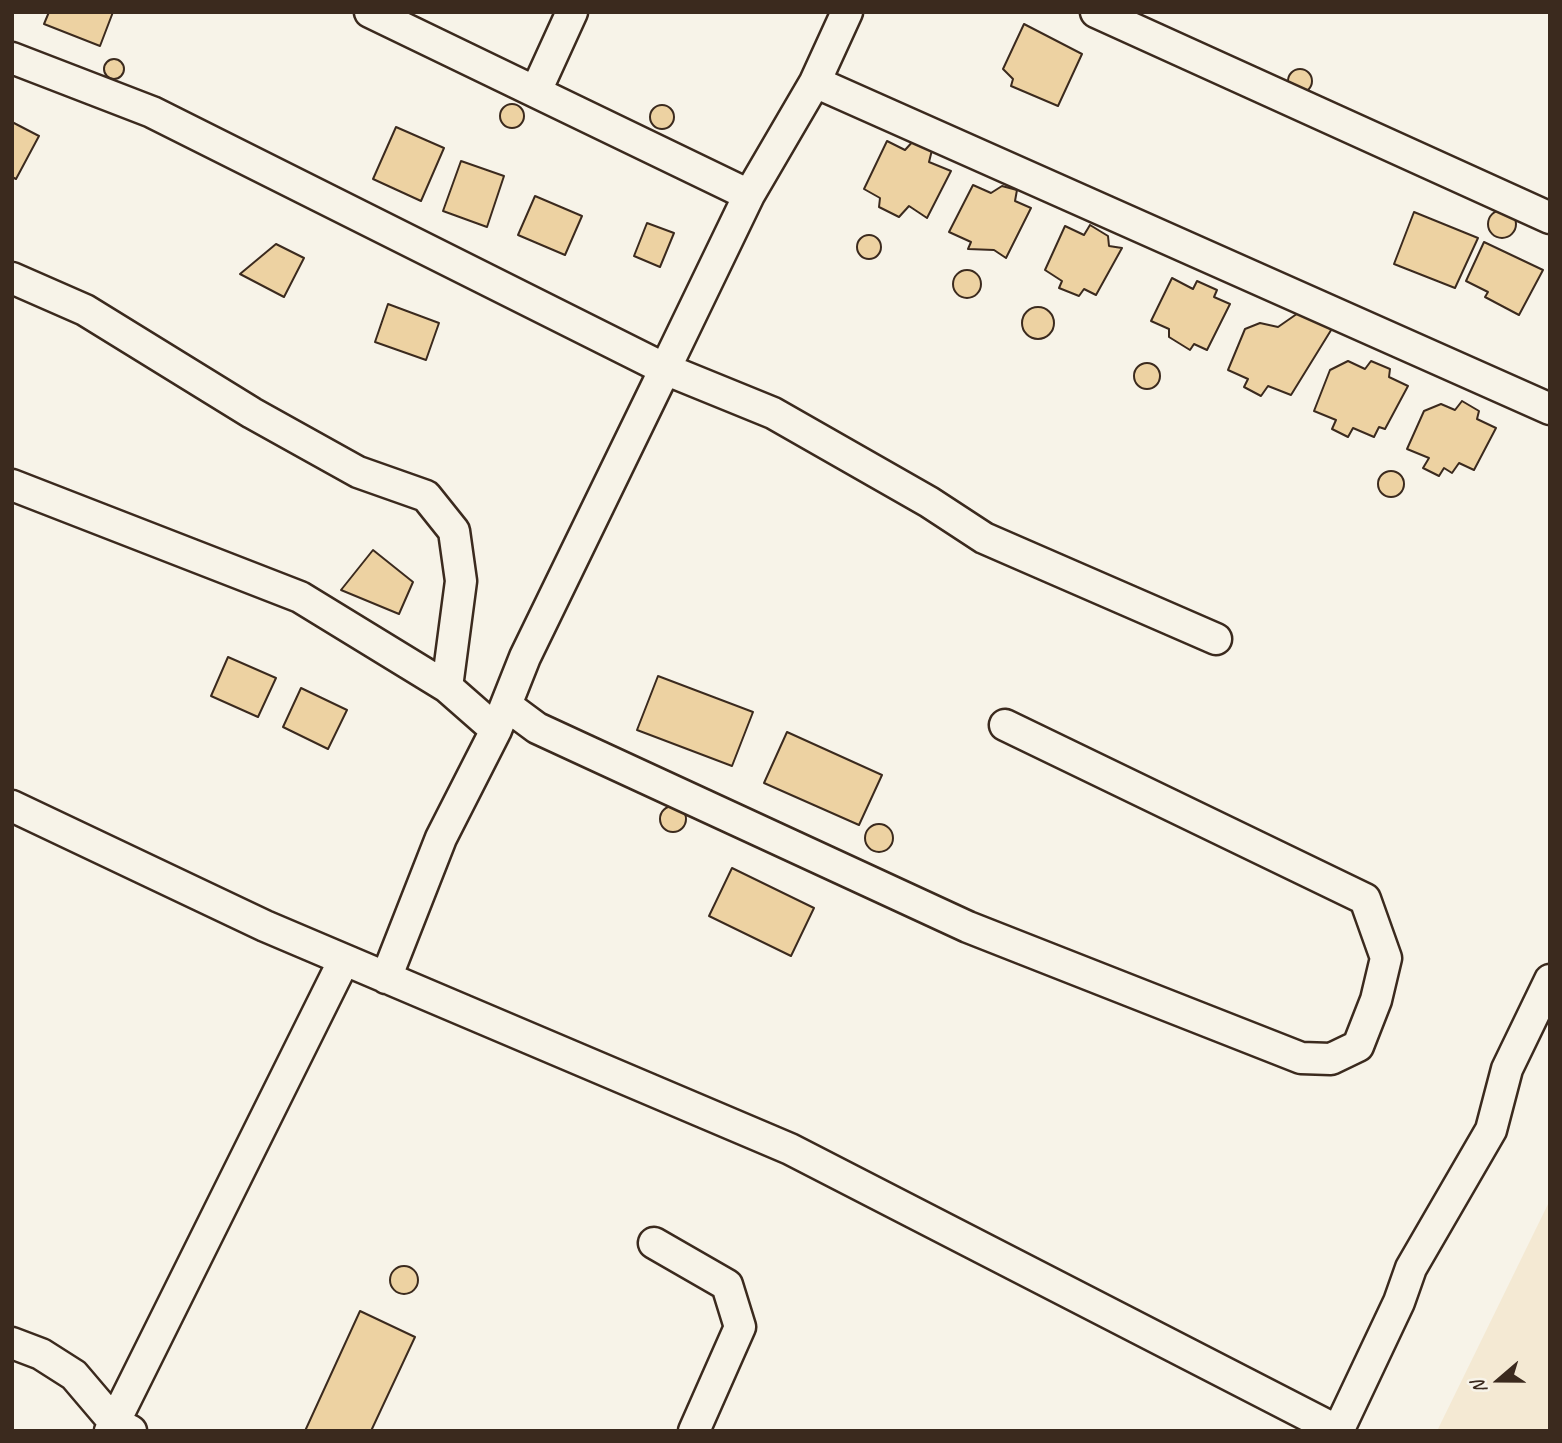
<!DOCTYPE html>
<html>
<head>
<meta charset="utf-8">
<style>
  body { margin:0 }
  #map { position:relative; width:1562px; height:1443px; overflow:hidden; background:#f7f3e8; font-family:Caveat,sans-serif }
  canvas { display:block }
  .frame { position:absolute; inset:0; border:14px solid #3b2a1e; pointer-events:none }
  .north { position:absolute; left:1464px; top:1345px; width:70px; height:70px; -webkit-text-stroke:5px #f7f3e8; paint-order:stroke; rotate:250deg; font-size:19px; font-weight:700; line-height:28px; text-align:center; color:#3b2a1e }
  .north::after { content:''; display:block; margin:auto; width:24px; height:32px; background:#3b2a1e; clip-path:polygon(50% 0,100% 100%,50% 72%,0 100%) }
</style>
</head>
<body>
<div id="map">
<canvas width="1562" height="1443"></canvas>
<div class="frame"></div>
<div class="north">N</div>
</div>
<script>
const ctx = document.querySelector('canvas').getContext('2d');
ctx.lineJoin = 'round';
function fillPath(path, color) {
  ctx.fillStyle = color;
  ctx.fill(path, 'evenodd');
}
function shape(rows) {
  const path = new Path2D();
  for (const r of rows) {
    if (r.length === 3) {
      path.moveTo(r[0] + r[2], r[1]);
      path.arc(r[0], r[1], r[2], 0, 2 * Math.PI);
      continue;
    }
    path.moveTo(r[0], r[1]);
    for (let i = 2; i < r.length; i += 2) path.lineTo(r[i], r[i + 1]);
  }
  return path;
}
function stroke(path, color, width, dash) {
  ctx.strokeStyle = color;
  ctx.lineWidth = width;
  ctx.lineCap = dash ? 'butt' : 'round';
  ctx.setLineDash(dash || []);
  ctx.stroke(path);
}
fillPath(shape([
  [1550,1200,1550,1431,1437,1431]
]), '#f4e9d3');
const building = shape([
  [49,12,113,12,100,46,44,24,49,12],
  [1024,24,1082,54,1058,106,1011,86,1013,79,1003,69,1024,24],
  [114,69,10],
  [1300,81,12],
  [512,116,12],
  [662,117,12],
  [12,122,39,136,16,179,12,177,12,122],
  [396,127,444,148,421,201,373,179,396,127],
  [915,139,933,146,929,162,951,171,927,218,909,206,899,217,879,207,880,198,864,189,887,141,905,150,915,139],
  [461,161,504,176,487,227,443,211,461,161],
  [973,185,991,193,1002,186,1017,190,1015,201,1031,208,1006,258,994,250,968,249,971,242,949,232,973,185],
  [535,196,582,216,565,255,518,235,535,196],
  [1502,224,14],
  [1414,212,1478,238,1455,288,1394,264,1414,212],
  [647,223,674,233,660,267,634,256,647,223],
  [1090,225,1108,236,1109,246,1122,248,1096,295,1084,289,1079,296,1059,288,1062,281,1045,270,1065,226,1084,235,1090,225],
  [869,247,12],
  [1484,242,1543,270,1519,315,1485,297,1488,292,1466,281,1484,242],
  [276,244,304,258,284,297,240,274,276,244],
  [967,284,14],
  [1172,278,1193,289,1197,281,1217,290,1214,297,1230,304,1207,350,1194,344,1190,350,1169,337,1169,329,1151,321,1172,278],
  [388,304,439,323,426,360,375,342,388,304],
  [1038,323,16],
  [1301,311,1333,327,1291,395,1268,386,1261,396,1244,387,1248,379,1228,370,1245,329,1260,323,1278,327,1301,311],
  [1348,361,1365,369,1371,361,1390,369,1389,377,1408,386,1385,429,1379,427,1374,437,1353,428,1348,437,1332,429,1336,420,1314,411,1330,370,1348,361],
  [1147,376,13],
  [1462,401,1479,411,1477,419,1496,428,1474,470,1459,463,1452,473,1444,468,1439,476,1423,468,1429,458,1407,449,1424,411,1441,404,1455,410,1462,401],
  [1391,484,13],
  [373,550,413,582,399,614,341,590,373,550],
  [228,657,276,678,258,717,211,696,228,657],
  [658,676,753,712,732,766,637,730,658,676],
  [301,688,347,710,328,749,283,727,301,688],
  [787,732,882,775,859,825,764,783,787,732],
  [673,819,13],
  [879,838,14],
  [732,868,814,908,791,956,709,916,732,868],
  [404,1280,14],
  [360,1311,415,1337,371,1431,305,1431,360,1311]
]);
fillPath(building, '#edd2a2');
stroke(building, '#3b2a1e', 2);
const minor = shape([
  [370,12,749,195],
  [847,12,815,82,749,195,665,369,773,413,929,502,984,538,1216,639],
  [1096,12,1550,218],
  [12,58,152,112,665,369,525,657,496,730,441,838,386,978],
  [815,82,1550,409],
  [536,91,572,12],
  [12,278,85,310,252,413,358,472,426,496,454,531,461,581,447,687],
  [12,485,300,597,447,687,496,730],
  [506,705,537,728,968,927,1301,1058,1331,1059,1358,1046,1376,1000,1386,958,1365,899,1005,725],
  [12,806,265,926,790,1149,1338,1431],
  [654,1243,727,1285,740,1327,694,1431],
  [12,1343,41,1354,74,1375,114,1422,131,1431],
  [110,1431,344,960],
  [1338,1431,1399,1302,1411,1268,1491,1130,1507,1069,1550,980]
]);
stroke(minor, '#3b2a1e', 35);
stroke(minor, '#f7f3e8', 30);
</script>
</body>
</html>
